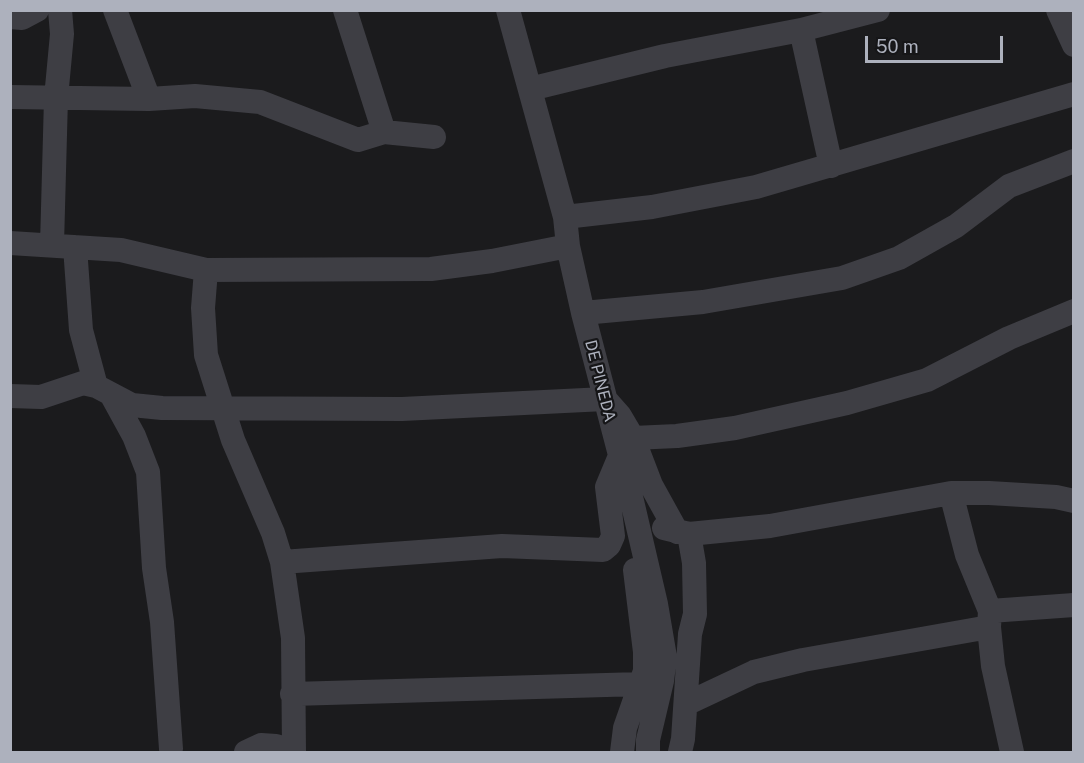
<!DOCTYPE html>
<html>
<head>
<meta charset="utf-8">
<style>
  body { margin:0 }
  #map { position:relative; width:1084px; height:763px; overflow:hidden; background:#1b1b1d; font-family:"Public Sans",sans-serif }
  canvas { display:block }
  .frame { position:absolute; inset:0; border:12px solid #adb1bd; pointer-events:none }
  .scale { position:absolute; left:865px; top:36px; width:138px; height:27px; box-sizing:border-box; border:3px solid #adb1bd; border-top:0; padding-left:8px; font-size:18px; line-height:21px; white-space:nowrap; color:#adb1bd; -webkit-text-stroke:4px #161618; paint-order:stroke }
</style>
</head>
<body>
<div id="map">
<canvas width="1084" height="763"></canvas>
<div class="frame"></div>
<div class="scale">50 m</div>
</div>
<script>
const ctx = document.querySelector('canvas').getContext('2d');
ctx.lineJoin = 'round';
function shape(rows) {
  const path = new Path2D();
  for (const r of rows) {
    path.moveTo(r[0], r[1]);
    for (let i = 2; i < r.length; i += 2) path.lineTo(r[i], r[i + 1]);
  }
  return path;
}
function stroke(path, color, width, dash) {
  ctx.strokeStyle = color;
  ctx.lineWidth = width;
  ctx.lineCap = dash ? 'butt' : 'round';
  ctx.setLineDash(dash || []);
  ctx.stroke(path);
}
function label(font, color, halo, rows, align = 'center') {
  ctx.font = font + ' "Public Sans",sans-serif';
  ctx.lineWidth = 4.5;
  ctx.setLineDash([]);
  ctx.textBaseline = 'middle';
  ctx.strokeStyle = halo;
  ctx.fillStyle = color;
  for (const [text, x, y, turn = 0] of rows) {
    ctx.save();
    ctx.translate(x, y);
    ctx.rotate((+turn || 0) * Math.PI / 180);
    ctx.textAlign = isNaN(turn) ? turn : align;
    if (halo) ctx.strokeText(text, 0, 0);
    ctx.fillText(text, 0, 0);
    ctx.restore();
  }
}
stroke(shape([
  [115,10,149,99],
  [345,10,384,132],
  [508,10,565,217,568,246,583,313,632,501,656,604,665,657,662,681,648,740,648,752],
  [1058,10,1074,45],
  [10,17,22,18,37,10],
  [801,30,831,166],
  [530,89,665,56,801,30,878,10],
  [10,97,149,99,195,96,260,102,358,140,384,132,434,137],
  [565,217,652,207,756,187,1074,94],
  [10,243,121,250,206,270,431,269,492,261,568,246],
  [52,245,56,98,62,34,60,10],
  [75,247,81,330,96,386],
  [206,270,203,308,206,355,233,440,273,533,282,562,293,638,294,752],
  [583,313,703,302,842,278,899,258,956,226,1009,186,1074,161],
  [111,394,134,436,148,472,154,568,162,622,171,749],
  [10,396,41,397,83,383,96,386,132,405,162,408,402,409,605,399,620,416,633,438,651,485,677,532],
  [633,438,677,436,735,428,847,403,927,380,1009,338,1074,311],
  [951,493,967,555,990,611,989,627,993,666,1012,752],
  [664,528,689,534,770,526,951,493,989,493,1056,497,1074,501],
  [282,562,502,546,603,550,609,545,613,536,607,487,620,456],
  [990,611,1074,605],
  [292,694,641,684],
  [686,704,754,672,803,660,989,627],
  [246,752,261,745,276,746,294,751],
  [622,752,625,728,645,671,645,652,635,570],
  [680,752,683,739,690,634,695,614,694,563,689,534]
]), '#3e3e44', 24);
label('16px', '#adb1bd', '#161618', [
  ["DE PINEDA",600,381,76]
]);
</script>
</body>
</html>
